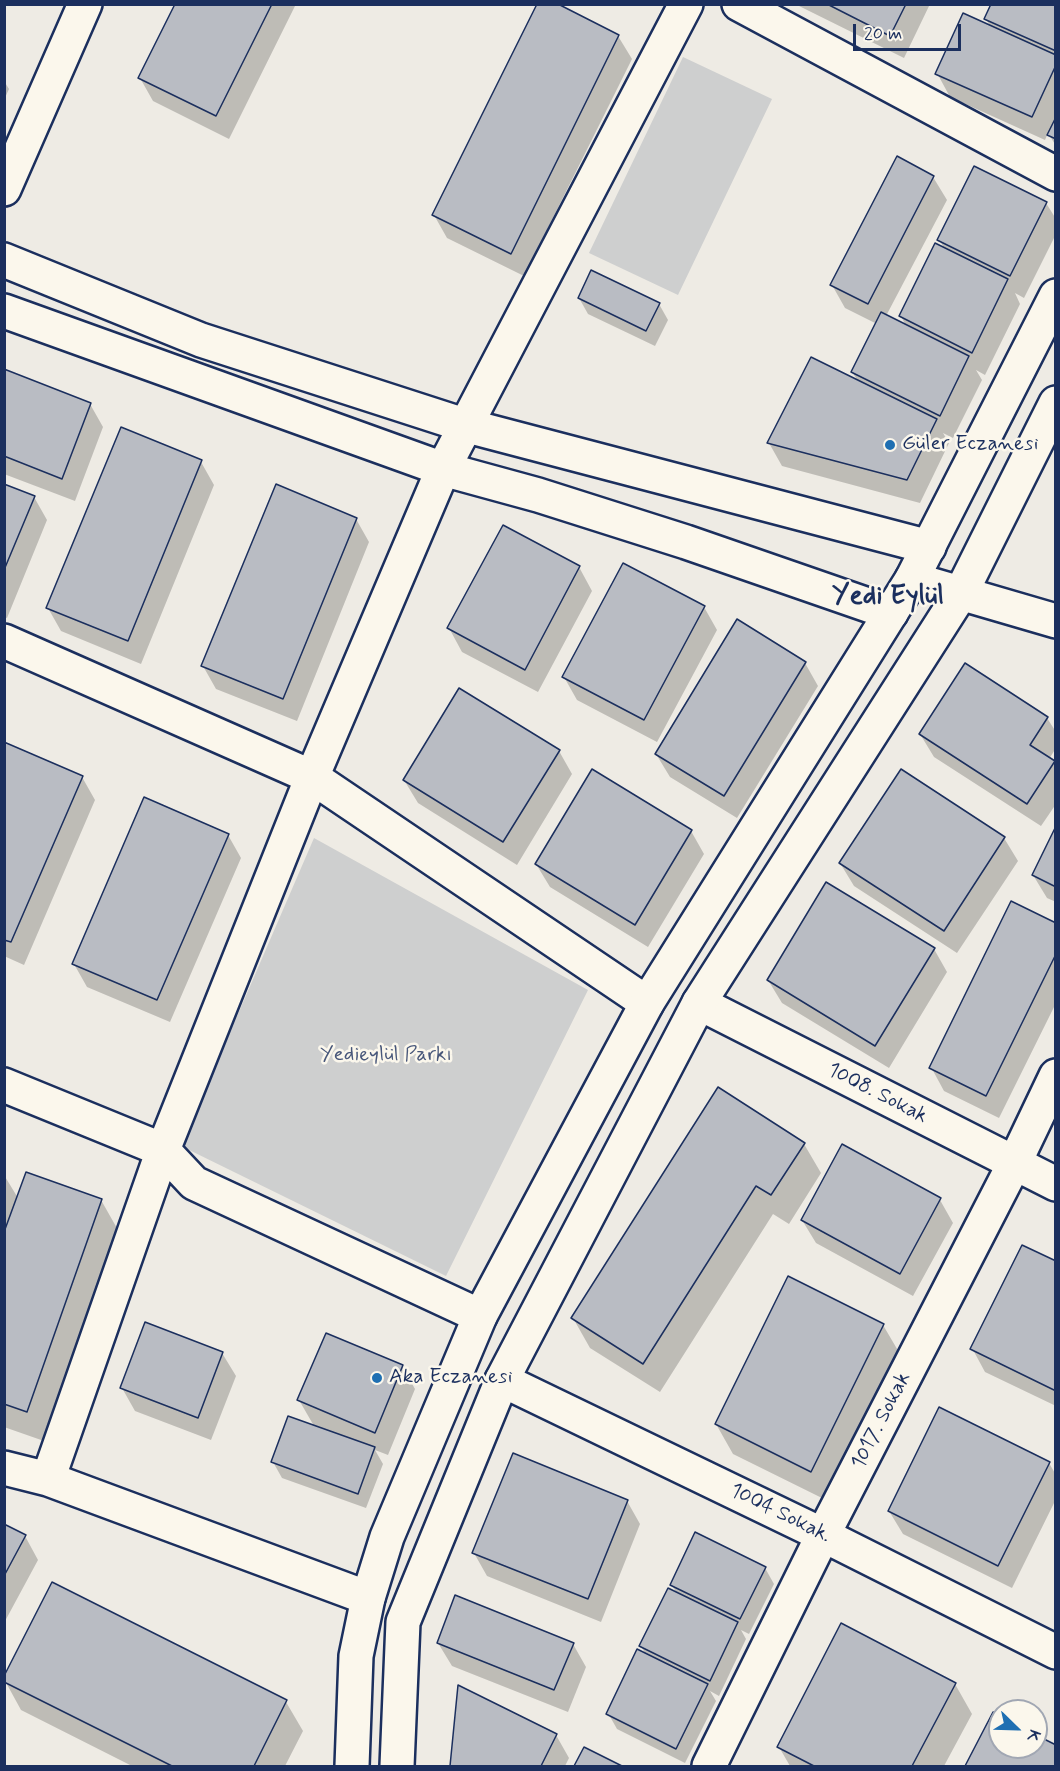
<!DOCTYPE html>
<html>
<head>
<meta charset="utf-8">
<style>
  body { margin:0 }
  #map { position:relative; width:1060px; height:1771px; overflow:hidden; background:#eeebe4; font-family:Mynerve,sans-serif }
  canvas { display:block }
  .frame { position:absolute; inset:0; border:6px solid #1b2f5e; pointer-events:none }
  .north { position:absolute; left:988px; top:1699px; width:60px; height:60px; box-sizing:border-box; background:#fbf7ec; border:2px solid #a1a7b3; border-radius:50%; rotate:113deg; font-size:16px; font-weight:700; line-height:24px; text-align:center; color:#1b2f5e }
  .north::after { content:''; display:block; margin:auto; width:21px; height:27px; background:#1f6fb2; clip-path:polygon(50% 0,100% 100%,50% 72%,0 100%) }
  .scale { position:absolute; left:853px; top:24px; width:108px; height:27px; box-sizing:border-box; border:3px solid #1b2f5e; border-top:0; padding-left:8px; font-size:18px; line-height:21px; white-space:nowrap; color:#1b2f5e; -webkit-text-stroke:4px #fbf7ec; paint-order:stroke }
</style>
</head>
<body>
<div id="map">
<canvas width="1060" height="1771"></canvas>
<div class="frame"></div>
<div class="north">K</div>
<div class="scale">20 m</div>
</div>
<script>
const ctx = document.querySelector('canvas').getContext('2d');
ctx.lineJoin = 'round';
function fillPath(path, color) {
  ctx.fillStyle = color;
  ctx.fill(path, 'evenodd');
}
function shape(rows) {
  const path = new Path2D();
  for (const r of rows) {
    path.moveTo(r[0], r[1]);
    for (let i = 2; i < r.length; i += 2) path.lineTo(r[i], r[i + 1]);
  }
  return path;
}
function stroke(path, color, width, dash) {
  ctx.strokeStyle = color;
  ctx.lineWidth = width;
  ctx.lineCap = dash ? 'butt' : 'round';
  ctx.setLineDash(dash || []);
  ctx.stroke(path);
}
function label(font, color, halo, rows, align = 'center') {
  ctx.font = font + ' Mynerve,sans-serif';
  ctx.lineWidth = 5;
  ctx.setLineDash([]);
  ctx.textBaseline = 'middle';
  ctx.strokeStyle = halo;
  ctx.fillStyle = color;
  for (const [text, x, y, turn = 0] of rows) {
    ctx.save();
    ctx.translate(x, y);
    ctx.rotate((+turn || 0) * Math.PI / 180);
    ctx.textAlign = isNaN(turn) ? turn : align;
    if (halo) ctx.strokeText(text, 0, 0);
    ctx.fillText(text, 0, 0);
    ctx.restore();
  }
}
fillPath(shape([
  [683,57,772,99,678,295,589,253],
  [314,838,588,990,446,1276,181,1146]
]), '#cecfcf');
fillPath(shape([
  [176,4,296,4,229,139,153,101,140,78],
  [795,4,930,4,904,58],
  [1056,4,1056,146,1048,133,1045,140,950,97,937,73,991,28,986,19],
  [618,36,632,59,524,276,447,238,434,215],
  [4,81,9,89,4,100],
  [933,177,947,200,886,316,906,326,901,316,945,250,939,239,1046,203,1056,219,1056,234,1024,298,1015,293,1020,304,985,375,976,370,982,380,953,438,943,433,949,443,920,503,782,466,769,443,858,381,852,372,877,324,845,308,832,285],
  [579,298,659,304,668,320,655,346,588,314],
  [4,371,90,404,103,427,75,501,4,474],
  [201,462,214,485,141,664,61,631,48,608],
  [4,485,34,497,47,520,7,618,4,617],
  [356,519,369,542,297,721,216,689,203,666],
  [579,567,592,591,538,692,462,652,449,628],
  [704,607,717,630,657,742,577,700,564,677],
  [805,663,818,686,737,818,670,777,656,754],
  [1047,718,1056,732,1056,748,1049,759,1056,765,1056,804,1041,826,934,757,920,734],
  [4,743,82,777,95,800,24,965,4,956],
  [559,751,572,774,517,865,418,803,404,780],
  [901,771,1004,838,1018,861,957,953,854,886,840,863],
  [1056,830,1056,902,1047,898,1033,875],
  [691,831,704,854,648,947,550,887,536,864],
  [228,835,241,858,170,1022,87,987,74,964],
  [1056,925,1056,1003,999,1118,944,1091,931,1067],
  [934,949,947,972,889,1068,782,1003,768,980],
  [804,1144,821,1173,789,1224,773,1214,660,1392,590,1348,573,1318],
  [4,1175,18,1198,101,1200,118,1230,44,1441,4,1427],
  [940,1200,953,1223,913,1296,816,1243,802,1220],
  [1056,1263,1056,1406,985,1372,972,1348],
  [883,1325,900,1354,828,1501,733,1454,716,1424],
  [222,1353,236,1376,211,1440,135,1411,122,1388],
  [402,1366,415,1389,388,1455,375,1450,383,1464,366,1508,282,1478,273,1462,314,1426,299,1400],
  [1049,1463,1056,1475,1056,1499,1012,1588,903,1534,889,1511],
  [627,1501,640,1524,601,1622,487,1576,474,1553],
  [4,1526,25,1536,38,1560,4,1623],
  [765,1568,774,1584,749,1634,741,1630,746,1639,719,1696,710,1691,716,1701,685,1763,617,1729,608,1713,646,1655,641,1646,677,1594,672,1585],
  [52,1584,286,1702,303,1731,285,1766,132,1766,21,1710,4,1679],
  [438,1643,573,1644,586,1667,568,1712,452,1666],
  [955,1684,972,1714,944,1766,790,1766,779,1747],
  [460,1687,556,1735,569,1758,565,1766,451,1766],
  [993,1714,1000,1718,1000,1747,1036,1747,1036,1736,1056,1746,1056,1766,967,1766],
  [585,1749,619,1766,576,1766]
]), '#0003');
const building = shape([
  [175,4,272,4,216,116,138,78,175,4],
  [537,4,558,4,619,35,511,254,432,215,537,4],
  [827,4,906,4,890,36,827,4],
  [991,4,1056,4,1056,51,984,19,991,4],
  [963,13,1056,55,1056,65,1032,117,935,74,963,13],
  [1056,117,1056,139,1047,135,1056,117],
  [897,156,934,176,868,304,830,285,897,156],
  [974,166,1047,202,1010,276,937,240,974,166],
  [935,243,1008,279,972,353,899,316,935,243],
  [591,270,660,303,646,331,578,298,591,270],
  [881,312,969,356,940,416,851,372,881,312],
  [811,357,937,419,907,480,767,443,811,357],
  [4,369,91,403,62,479,4,456,4,369],
  [121,427,202,460,128,641,46,608,121,427],
  [4,484,35,496,4,570,4,484],
  [276,484,357,518,283,699,201,666,276,484],
  [503,525,580,566,525,670,447,628,503,525],
  [623,563,705,606,644,720,562,677,623,563],
  [737,619,806,662,724,796,655,754,737,619],
  [965,663,1048,717,1030,745,1055,761,1027,804,919,734,965,663],
  [459,688,560,750,503,842,403,780,459,688],
  [4,742,83,776,11,942,4,940,4,742],
  [592,769,692,830,635,925,535,864,592,769],
  [901,769,1005,837,944,931,839,863,901,769],
  [144,797,229,834,157,1000,72,964,144,797],
  [1056,826,1056,887,1032,875,1056,826],
  [826,882,935,948,875,1046,767,980,826,882],
  [1011,901,1056,923,1056,954,986,1096,929,1068,1011,901],
  [718,1087,805,1143,771,1195,756,1186,643,1364,571,1318,718,1087],
  [842,1144,941,1198,900,1274,801,1220,842,1144],
  [26,1172,102,1199,27,1412,4,1404,4,1232,26,1172],
  [1022,1245,1056,1261,1056,1391,970,1349,1022,1245],
  [788,1276,884,1324,811,1472,715,1424,788,1276],
  [145,1322,223,1352,198,1418,120,1388,145,1322],
  [326,1333,403,1365,375,1433,297,1400,326,1333],
  [939,1407,1050,1462,998,1566,888,1511,939,1407],
  [288,1416,375,1447,358,1494,271,1462,288,1416],
  [513,1453,628,1500,588,1599,472,1553,513,1453],
  [4,1524,26,1535,4,1576,4,1524],
  [695,1532,766,1567,740,1619,670,1585,695,1532],
  [52,1582,287,1700,254,1766,172,1766,4,1682,4,1676,52,1582],
  [668,1588,738,1622,710,1681,639,1646,668,1588],
  [455,1595,574,1643,554,1690,437,1643,455,1595],
  [841,1623,956,1683,912,1766,814,1766,777,1747,841,1623],
  [637,1649,708,1684,676,1749,606,1714,637,1649],
  [458,1685,557,1734,541,1766,450,1766,458,1685],
  [993,1712,1000,1716,1000,1747,1036,1747,1036,1735,1056,1745,1056,1766,965,1766,993,1712],
  [584,1747,622,1766,574,1766,584,1747]
]);
fillPath(building, '#b9bcc3');
stroke(building, '#1b2f5e', 1.5);
const minor = shape([
  [739,4,1056,174],
  [4,189,85,4],
  [912,579,1056,621],
  [4,641,312,777,647,1003],
  [699,1003,1056,1184],
  [4,1085,163,1150,194,1183,480,1316],
  [502,1380,823,1535,1056,1652],
  [4,1468,48,1479,368,1598],
  [48,1479,163,1150,312,777,443,469,686,4],
  [709,1766,823,1535,1014,1164,1056,1076]
]);
const tertiary = shape([
  [4,260,201,340,464,425,929,547],
  [4,311,443,469,538,495,686,542,891,613]
]);
const secondary = shape([
  [352,1766,356,1656,368,1598,387,1537,480,1316,647,1003,912,579,1056,296],
  [397,1766,403,1622,502,1380,699,1003,961,593,1056,403]
]);
stroke(minor, '#1b2f5e', 38);
stroke(tertiary, '#1b2f5e', 38);
stroke(secondary, '#1b2f5e', 38);
stroke(minor, '#fbf7ec', 33);
stroke(tertiary, '#fbf7ec', 33);
stroke(secondary, '#fbf7ec', 33);
for (const [x, y, r, color] of [
  [890,445,6,"#1f6fb2"],
  [377,1378,6,"#1f6fb2"]
]) {
  const dot = new Path2D();
  dot.arc(x, y, r, 0, 2 * Math.PI);
  ctx.fillStyle = color;
  ctx.fill(dot);
  stroke(dot, '#fbf7ec', 2);
}
label('21px', '#1b2f5e', '#fbf7ec', [
  ["Güler Eczanesi",902,445],
  ["Aka Eczanesi",389,1378]
], 'left');
label('21px', '#48577a', '#fbf7ec', [
  ["Yedieylül Parkı",386,1056]
]);
label('21px', '#1b2f5e', '#fbf7ec', [
  ["1008. Sokak",877,1094,27],
  ["1017. Sokak",882,1421,-63],
  ["1004 Sokak.",780,1514,26]
]);
label('bold 27px', '#1b2f5e', '#fbf7ec', [
  ["Yedi Eylül",888,597]
]);
</script>
</body>
</html>
